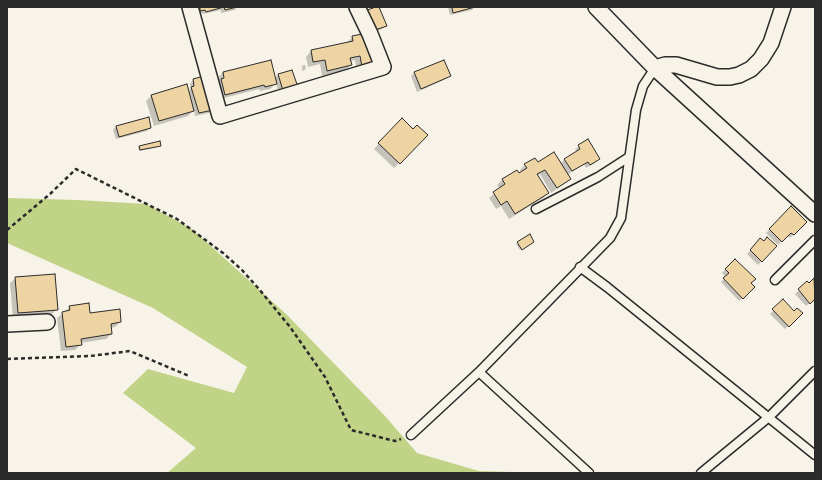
<!DOCTYPE html>
<html>
<head>
<meta charset="utf-8">
<style>
  body { margin:0 }
  #map { position:relative; width:822px; height:480px; overflow:hidden; background:#f7f3e8; font-family:"Comic Neue",sans-serif }
  canvas { display:block }
  .frame { position:absolute; inset:0; border:8px solid #2b2b2b; pointer-events:none }
</style>
</head>
<body>
<div id="map">
<canvas width="822" height="480"></canvas>
<div class="frame"></div>
</div>
<script>
const ctx = document.querySelector('canvas').getContext('2d');
ctx.lineJoin = 'round';
function fillPath(path, color) {
  ctx.fillStyle = color;
  ctx.fill(path, 'evenodd');
}
function shape(rows) {
  const path = new Path2D();
  for (const r of rows) {
    path.moveTo(r[0], r[1]);
    for (let i = 2; i < r.length; i += 2) path.lineTo(r[i], r[i + 1]);
  }
  return path;
}
function stroke(path, color, width, dash) {
  ctx.strokeStyle = color;
  ctx.lineWidth = width;
  ctx.lineCap = dash ? 'butt' : 'round';
  ctx.setLineDash(dash || []);
  ctx.stroke(path);
}
fillPath(shape([
  [7,198,78,200,146,204,192,229,286,314,385,416,417,453,479,471,543,473,167,473,196,448,123,393,148,369,234,393,247,367,153,308,7,243]
]), '#c1d387');
fillPath(shape([
  [196,7,237,7,235,10,221,13,221,10,203,14,202,13,197,14],
  [448,7,475,7,472,10,450,15],
  [368,11,386,26,382,29,371,33,364,14],
  [352,37,373,64,357,72,355,60,350,61,351,65,346,70,322,76,320,64,308,67,306,57,311,51,347,43],
  [303,65,305,65,306,69,302,71,302,67],
  [292,71,280,97,276,83,270,89,260,91,259,89,220,99,216,85,219,83,218,78,223,72,274,79,278,75],
  [414,73,450,76,446,79,417,92,411,76],
  [203,77,212,109,209,113,195,116,194,110,188,116,154,126,146,101,151,96,188,92,191,88,190,84,193,80],
  [402,120,413,130,427,135,394,168,374,149],
  [116,126,150,127,147,131,116,139,113,130],
  [588,141,598,159,595,163,586,168,584,164,567,175,570,179,564,184,551,193,540,174,537,176,548,193,543,198,509,219,501,206,496,209,489,198,500,189,497,185,502,180,517,171,519,174,522,173,520,170,525,165,537,163,560,164,565,159,577,152,575,149],
  [160,146,158,147,139,151,138,148,139,147],
  [791,207,806,222,790,238,787,235,778,245,766,233],
  [760,240,775,246,758,265,747,254],
  [518,243,532,243,520,250,516,244],
  [735,260,754,287,739,301,721,282,726,277,722,273],
  [16,278,56,310,51,315,13,318,10,283],
  [814,279,815,299,806,306,795,294,807,283,809,284],
  [783,301,794,312,801,313,785,329,770,314],
  [70,307,89,314,120,322,115,327,110,328,111,334,106,339,80,343,81,344,75,350,61,351,57,318]
]), '#0003');
const building = shape([
  [200,7,237,7,225,10,224,7,206,12,205,10,200,11,200,7],
  [376,7,379,7,387,26,375,30,367,10,376,7],
  [452,7,475,7,453,13,452,7],
  [367,33,374,64,362,67,360,56,350,58,352,65,327,71,325,60,313,62,311,50,353,41,352,36,367,33],
  [271,60,277,84,265,87,264,85,225,95,221,79,224,78,223,72,271,60],
  [444,60,451,76,421,89,414,72,444,60],
  [292,70,299,90,284,94,278,74,292,70],
  [204,76,213,110,199,113,191,87,194,86,193,79,204,76],
  [187,84,194,111,159,121,151,95,187,84],
  [149,117,151,128,119,137,116,126,149,117],
  [402,118,413,129,417,125,428,135,400,164,378,143,402,118],
  [588,139,600,159,590,165,588,162,572,171,564,159,580,149,578,145,588,139],
  [160,141,161,146,140,150,139,146,160,141],
  [554,152,571,179,557,188,545,170,537,174,549,193,515,214,507,201,501,205,493,192,505,184,502,179,517,170,519,173,527,168,524,164,535,158,538,162,554,152],
  [791,206,807,222,794,235,791,233,782,242,769,229,791,206],
  [530,234,534,242,522,250,517,242,530,234],
  [767,237,777,246,762,262,750,250,760,238,764,241,767,237],
  [735,259,756,279,751,283,755,287,743,299,723,278,729,273,725,269,735,259],
  [55,274,58,310,18,313,15,277,55,274],
  [814,278,815,299,810,304,798,289,807,281,809,283,814,278],
  [783,299,794,311,797,308,803,313,789,327,772,309,783,299],
  [89,303,90,313,120,309,121,322,111,324,112,334,81,339,82,345,66,347,62,312,70,310,69,306,89,303]
]);
fillPath(building, '#eed4a3');
stroke(building, '#2b2b2b', 1);
const service = shape([
  [536,209,598,177,629,157],
  [580,267,607,287,815,455],
  [775,280,815,240],
  [411,435,479,372],
  [589,473,479,372,610,238,621,218,636,110,643,86,655,68],
  [701,473,769,417,815,371]
]);
const minor = shape([
  [190,7,220,116,383,67,370,34,357,7],
  [596,7,655,68,815,214],
  [655,68,665,65,676,65,717,77,730,77,739,75,751,69,761,59,771,43,783,7],
  [7,324,47,322]
]);
stroke(service, '#2b2b2b', 11);
stroke(minor, '#2b2b2b', 18);
stroke(shape([
  [7,230,50,194,76,169,177,219,223,253,242,270,259,289,290,327,325,377,351,430,395,441,401,439],
  [7,359,90,356,130,351,189,376]
]), '#2b2b2b', 2.5, [4, 3]);
stroke(service, '#f7f3e8', 8);
stroke(minor, '#f7f3e8', 15);
</script>
</body>
</html>
